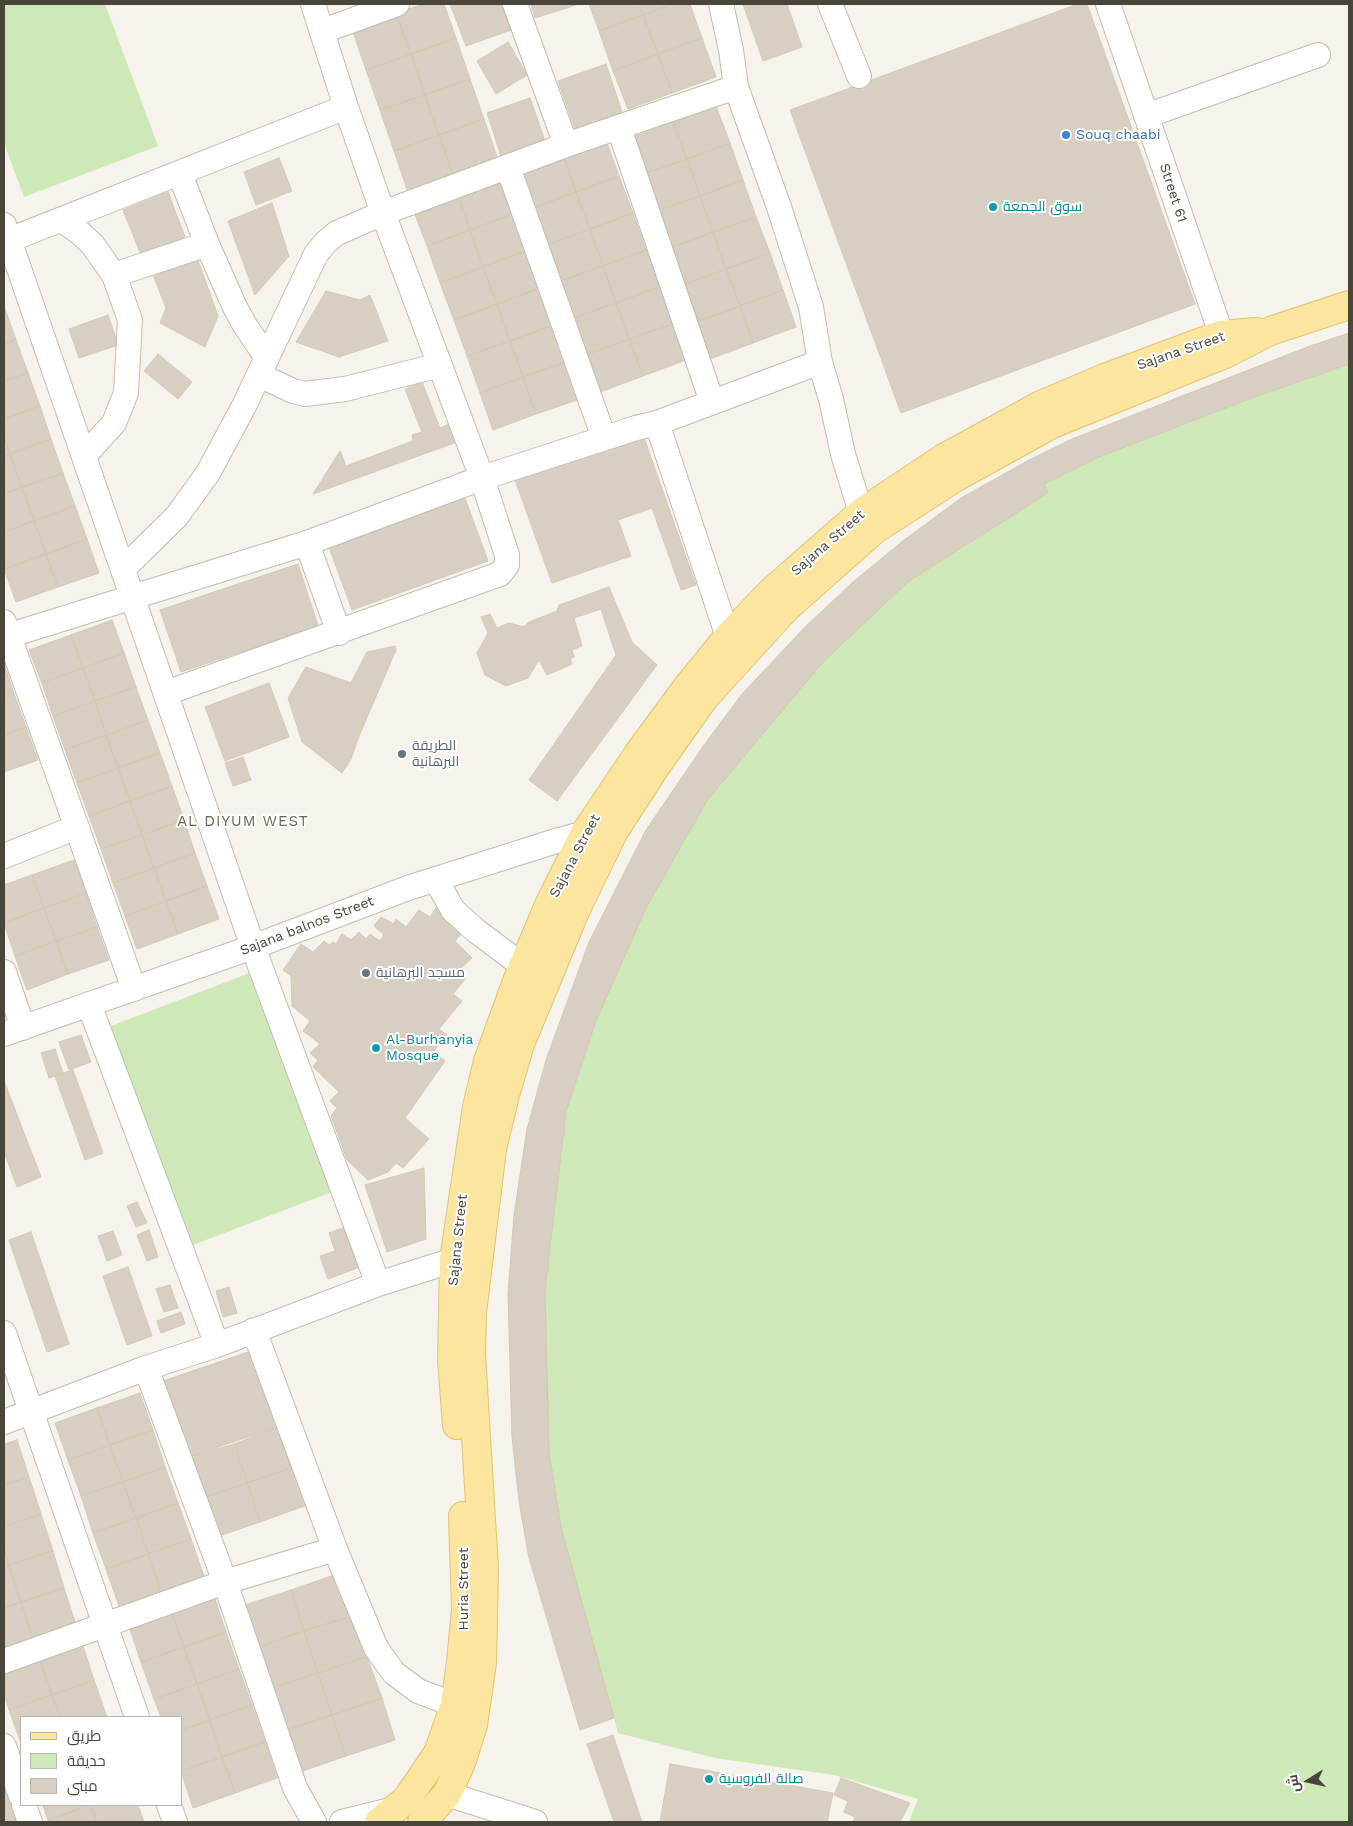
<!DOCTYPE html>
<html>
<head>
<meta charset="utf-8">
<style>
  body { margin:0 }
  #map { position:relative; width:1353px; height:1826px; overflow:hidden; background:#f5f3ec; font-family:"Work Sans",Cairo,sans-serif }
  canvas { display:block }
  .frame { position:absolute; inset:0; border:5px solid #4a453a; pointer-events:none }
  .legend { position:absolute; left:20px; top:1716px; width:162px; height:90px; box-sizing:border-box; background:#fff; border:1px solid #b7b5b0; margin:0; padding:6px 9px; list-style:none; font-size:15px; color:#4a453a }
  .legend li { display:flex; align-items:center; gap:10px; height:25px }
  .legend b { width:25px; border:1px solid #b7b5b0 }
  .north { position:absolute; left:1283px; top:1756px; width:50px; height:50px; -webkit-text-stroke:4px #fff; paint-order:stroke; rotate:260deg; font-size:14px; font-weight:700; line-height:20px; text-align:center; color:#4a453a }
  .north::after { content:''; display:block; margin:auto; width:18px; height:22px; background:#4a453a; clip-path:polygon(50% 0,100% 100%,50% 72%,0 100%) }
</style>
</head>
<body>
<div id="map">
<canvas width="1353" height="1826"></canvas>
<div class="frame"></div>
<ul class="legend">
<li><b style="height:6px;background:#fbe6a0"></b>طريق</li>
<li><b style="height:14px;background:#cfe8b7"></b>حديقة</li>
<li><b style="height:14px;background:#d7d0c2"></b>مبنى</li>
</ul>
<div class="north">ش</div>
</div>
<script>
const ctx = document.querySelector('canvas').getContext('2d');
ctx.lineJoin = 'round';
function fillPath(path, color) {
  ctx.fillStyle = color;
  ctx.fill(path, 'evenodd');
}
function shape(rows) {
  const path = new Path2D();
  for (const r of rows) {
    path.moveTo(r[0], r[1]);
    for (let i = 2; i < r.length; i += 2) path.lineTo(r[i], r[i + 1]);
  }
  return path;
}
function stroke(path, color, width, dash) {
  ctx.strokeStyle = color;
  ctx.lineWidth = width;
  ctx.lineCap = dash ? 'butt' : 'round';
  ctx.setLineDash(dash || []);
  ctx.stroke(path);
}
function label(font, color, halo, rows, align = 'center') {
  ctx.font = font + ' "Work Sans",Cairo,sans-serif';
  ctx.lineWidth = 4;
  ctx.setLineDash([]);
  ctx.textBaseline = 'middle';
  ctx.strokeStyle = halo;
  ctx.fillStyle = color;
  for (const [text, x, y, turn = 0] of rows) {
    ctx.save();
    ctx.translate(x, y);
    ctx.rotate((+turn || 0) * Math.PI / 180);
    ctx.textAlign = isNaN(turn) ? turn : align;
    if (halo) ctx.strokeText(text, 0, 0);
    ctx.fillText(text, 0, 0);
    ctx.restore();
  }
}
fillPath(shape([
  [4,4,105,4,158,146,24,197,4,143],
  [1349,333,1349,1822,909,1822,918,1799,834,1775,715,1758,618,1733,614,1718,580,1730,529,1558,519,1501,512,1437,508,1294,514,1215,527,1129,546,1060,589,942,646,830,853,582,904,540,961,498,1072,439,1310,346],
  [255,971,337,1190,185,1248,103,1029]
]), '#cfe8b7');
const building = shape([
  [424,4,444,4,456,38,411,54,396,13,424,4],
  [450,4,501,4,511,30,466,46,450,4],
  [531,4,579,4,535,18,531,4],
  [589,4,639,4,643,15,599,31,589,4],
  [639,4,673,4,643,15,639,4],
  [673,4,690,4,702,38,658,54,643,15,673,4],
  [743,4,787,4,802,47,763,61,743,4],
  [1078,4,1087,4,1195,304,901,413,790,110,1078,4],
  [396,13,411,54,366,70,352,29,396,13],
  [643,15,658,54,613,71,599,31,643,15],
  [456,38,470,79,425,95,411,54,456,38],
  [702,38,716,77,672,93,658,54,702,38],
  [508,42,527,75,496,94,477,61,508,42],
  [411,54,425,95,380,110,366,70,411,54],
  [658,54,672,93,628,109,613,71,658,54],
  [606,64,622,112,575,129,558,81,606,64],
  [470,79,484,119,439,135,425,95,470,79],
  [425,95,439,135,394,151,380,110,425,95],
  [530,98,545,141,501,156,487,113,530,98],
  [716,106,730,143,687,159,673,122,716,106],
  [484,119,498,160,453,176,439,135,484,119],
  [673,122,687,159,643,174,630,138,673,122],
  [439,135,453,176,408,192,394,151,439,135],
  [606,140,619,176,576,192,563,155,606,140],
  [730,143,743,180,700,196,687,159,730,143],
  [563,155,576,192,533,208,520,171,563,155],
  [279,158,292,191,256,205,244,172,279,158],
  [687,159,700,196,657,211,643,174,687,159],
  [619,176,633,213,590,229,576,192,619,176],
  [500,178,513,214,470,230,457,193,500,178],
  [743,180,756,217,713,232,700,196,743,180],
  [168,192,185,237,141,255,123,210,168,192],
  [576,192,590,229,547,245,533,208,576,192],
  [457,193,470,230,427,246,413,209,457,193],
  [700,196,713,232,670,248,657,211,700,196],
  [272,203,289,256,255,295,228,221,272,203],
  [633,213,646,250,603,266,590,229,633,213],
  [513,214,526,251,483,267,470,230,513,214],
  [756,217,770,253,726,269,713,232,756,217],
  [590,229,603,266,560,281,547,245,590,229],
  [470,230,483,267,440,283,427,246,470,230],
  [713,232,726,269,683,285,670,248,713,232],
  [646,250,659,287,616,303,603,266,646,250],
  [526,251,540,288,497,304,483,267,526,251],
  [195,252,218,316,205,347,160,323,166,308,150,267,195,252],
  [770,253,783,290,740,306,726,269,770,253],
  [603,266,616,303,573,318,560,281,603,266],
  [483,267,497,304,454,320,440,283,483,267],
  [726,269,740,306,697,322,683,285,726,269],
  [659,287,673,324,629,339,616,303,659,287],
  [540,288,553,325,510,341,497,304,540,288],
  [783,290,796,327,753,343,740,306,783,290],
  [326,291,360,300,370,295,388,341,339,357,296,342,326,291],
  [616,303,629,339,586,355,573,318,616,303],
  [497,304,510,341,467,356,454,320,497,304],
  [4,306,16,340,4,344,4,306],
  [740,306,753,343,710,359,697,322,740,306],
  [108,315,118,345,79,358,69,329,108,315],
  [673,324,686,360,643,376,629,339,673,324],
  [553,325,566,362,523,377,510,341,553,325],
  [1349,333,1349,364,1249,399,1099,457,1044,484,1048,493,909,581,824,661,708,799,647,906,596,1021,566,1112,545,1290,549,1452,561,1527,614,1718,580,1730,529,1558,519,1501,512,1437,508,1294,514,1215,527,1129,546,1060,589,942,646,830,704,745,742,694,805,627,853,582,904,540,961,498,1029,460,1072,439,1310,346,1349,333],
  [629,339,643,376,600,392,586,355,629,339],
  [16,340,28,373,4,381,4,344,16,340],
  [510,341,523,377,480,393,467,356,510,341],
  [158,354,192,382,178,399,144,371,158,354],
  [566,362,580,399,536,414,523,377,566,362],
  [28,373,40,406,4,419,4,381,28,373],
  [523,377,536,414,493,430,480,393,523,377],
  [422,382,440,428,449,424,457,442,313,494,340,451,346,466,413,441,412,435,422,432,405,389,422,382],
  [40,406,51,439,10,454,4,436,4,419,40,406],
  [642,432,696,585,681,590,652,508,618,520,631,556,552,583,514,477,642,432],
  [4,436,10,454,4,457,4,436],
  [51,439,63,473,22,487,10,454,51,439],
  [10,454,22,487,4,494,4,457,10,454],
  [63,473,75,506,34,521,22,487,63,473],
  [22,487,34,521,4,532,4,494,22,487],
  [465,498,488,561,352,610,329,547,465,498],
  [75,506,87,539,46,554,34,521,75,506],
  [34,521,46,554,4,569,4,532,34,521],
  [87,539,99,573,58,587,46,554,87,539],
  [46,554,58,587,16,602,4,569,46,554],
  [298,564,318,626,181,672,160,610,298,564],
  [609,587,632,642,657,665,557,801,529,780,616,655,601,609,574,618,582,646,572,650,574,657,570,659,572,664,547,675,539,660,528,678,506,686,485,675,477,653,488,633,481,617,490,614,497,628,509,623,524,627,529,622,557,611,559,605,609,587],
  [112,620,124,653,83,668,71,635,112,620],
  [71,635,83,668,42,683,29,650,71,635],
  [395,646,396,650,359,736,351,759,342,773,302,742,288,698,306,667,351,683,367,652,395,646],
  [124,653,136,687,95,701,83,668,124,653],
  [4,664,14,694,4,697,4,664],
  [83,668,95,701,53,716,42,683,83,668],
  [269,683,289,737,225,761,205,707,269,683],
  [136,687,148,720,106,735,95,701,136,687],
  [14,694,26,727,4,735,4,697,14,694],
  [95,701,106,735,65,750,53,716,95,701],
  [148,720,160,753,118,768,106,735,148,720],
  [26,727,38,760,4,772,4,735,26,727],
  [106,735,118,768,77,783,65,750,106,735],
  [160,753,172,786,130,801,118,768,160,753],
  [243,757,251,780,233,786,225,763,243,757],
  [118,768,130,801,89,816,77,783,118,768],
  [172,786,184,820,142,835,130,801,172,786],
  [130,801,142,835,101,849,89,816,130,801],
  [184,820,195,853,154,868,142,835,184,820],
  [142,835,154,868,113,883,101,849,142,835],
  [195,853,207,886,166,901,154,868,195,853],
  [74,860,86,893,44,908,32,875,74,860],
  [154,868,166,901,125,916,113,883,154,868],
  [32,875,44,908,4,923,4,885,32,875],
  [207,886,219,919,178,934,166,901,207,886],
  [86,893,97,927,56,941,44,908,86,893],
  [166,901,178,934,137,949,125,916,166,901],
  [44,908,56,941,15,956,4,923,44,908],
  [436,908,463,932,455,941,472,958,458,971,466,978,453,994,462,1001,439,1029,447,1035,433,1052,445,1061,405,1118,429,1139,403,1168,396,1163,388,1172,368,1180,347,1160,331,1116,337,1108,330,1101,339,1092,313,1067,318,1060,310,1053,320,1044,303,1031,310,1021,292,1006,291,976,283,970,301,944,313,952,324,941,329,945,333,942,336,944,342,934,351,940,359,932,366,939,370,934,380,941,384,935,374,926,381,917,394,924,396,919,406,927,419,910,430,917,436,908],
  [97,927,109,960,68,974,56,941,97,927],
  [56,941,68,974,27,990,15,956,56,941],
  [81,1035,91,1062,69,1070,59,1042,81,1035],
  [55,1049,63,1073,49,1078,41,1053,55,1049],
  [73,1070,103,1153,85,1160,55,1076,73,1070],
  [4,1081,41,1177,17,1187,4,1152,4,1081],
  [424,1168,426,1239,387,1252,365,1185,424,1168],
  [137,1202,147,1223,136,1227,127,1206,137,1202],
  [345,1227,360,1267,328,1279,320,1256,335,1251,329,1233,345,1227],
  [149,1230,158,1257,147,1261,137,1235,149,1230],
  [113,1231,122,1255,107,1261,98,1236,113,1231],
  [31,1232,69,1344,47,1352,9,1240,31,1232],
  [128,1267,152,1336,127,1345,103,1276,128,1267],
  [170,1285,178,1308,164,1312,156,1289,170,1285],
  [229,1287,237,1313,223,1317,216,1291,229,1287],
  [181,1312,185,1324,161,1333,157,1321,181,1312],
  [254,1350,280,1426,186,1458,160,1382,254,1350],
  [140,1393,153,1430,110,1445,97,1408,140,1393],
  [97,1408,110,1445,68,1460,55,1423,97,1408],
  [280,1426,294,1467,247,1483,234,1444,280,1426],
  [153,1430,165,1467,123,1482,110,1445,153,1430],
  [17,1440,29,1477,4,1485,4,1444,17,1440],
  [234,1444,247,1483,200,1499,186,1458,234,1444],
  [110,1445,123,1482,81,1496,68,1460,110,1445],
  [165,1467,178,1503,136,1518,123,1482,165,1467],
  [294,1467,307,1505,260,1522,247,1483,294,1467],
  [29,1477,41,1514,4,1526,4,1485,29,1477],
  [123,1482,136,1518,93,1533,81,1496,123,1482],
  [247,1483,260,1522,213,1538,200,1499,247,1483],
  [178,1503,191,1539,148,1554,136,1518,178,1503],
  [41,1514,53,1551,9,1565,4,1548,4,1526,41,1514],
  [136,1518,148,1554,106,1569,93,1533,136,1518],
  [191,1539,204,1576,161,1591,148,1554,191,1539],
  [4,1548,9,1565,4,1567,4,1548],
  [53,1551,64,1588,21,1602,9,1565,53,1551],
  [148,1554,161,1591,119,1606,106,1569,148,1554],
  [9,1565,21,1602,4,1608,4,1567,9,1565],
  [340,1573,354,1615,304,1631,291,1590,340,1573],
  [64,1588,76,1625,33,1639,21,1602,64,1588],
  [291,1590,304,1631,255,1648,242,1606,291,1590],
  [214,1596,226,1632,184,1647,171,1611,214,1596],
  [21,1602,33,1639,4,1648,4,1608,21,1602],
  [171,1611,184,1647,141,1662,129,1626,171,1611],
  [354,1615,367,1657,318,1673,304,1631,354,1615],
  [304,1631,318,1673,269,1689,255,1648,304,1631],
  [226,1632,239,1669,197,1684,184,1647,226,1632],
  [82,1643,94,1680,52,1695,39,1658,82,1643],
  [184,1647,197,1684,154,1699,141,1662,184,1647],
  [367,1657,382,1698,332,1715,318,1673,367,1657],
  [39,1658,52,1695,9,1710,4,1694,4,1671,39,1658],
  [239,1669,252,1705,210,1720,197,1684,239,1669],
  [318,1673,332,1715,283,1731,269,1689,318,1673],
  [94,1680,107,1717,60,1717,52,1695,94,1680],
  [197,1684,210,1720,181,1730,181,1717,161,1717,154,1699,197,1684],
  [52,1695,60,1717,21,1717,21,1743,9,1710,52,1695],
  [382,1698,395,1740,346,1756,332,1715,382,1698],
  [252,1705,265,1742,222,1757,210,1720,252,1705],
  [332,1715,346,1756,297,1773,283,1731,332,1715],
  [210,1720,222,1757,181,1771,181,1730,210,1720],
  [613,1735,642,1822,614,1822,587,1744,613,1735],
  [265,1742,277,1778,235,1793,222,1757,265,1742],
  [222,1757,235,1793,193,1808,181,1771,222,1757],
  [670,1764,833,1793,827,1822,660,1822,670,1764],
  [841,1778,910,1803,900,1822,853,1822,855,1817,844,1812,848,1801,834,1795,841,1778],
  [6,1785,19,1822,4,1822,4,1786,6,1785],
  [43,1805,90,1805,48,1820,43,1805],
  [90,1805,97,1822,49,1822,48,1820,90,1805],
  [90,1805,138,1805,144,1822,97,1822,90,1805]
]);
fillPath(building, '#d7d0c2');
stroke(building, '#d2c8b5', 1);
const minor = shape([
  [515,4,566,145],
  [721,4,731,50,736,87,779,207,811,307,820,362,831,399,843,454,861,513],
  [830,4,859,76],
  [1108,4,1227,351],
  [323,31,397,4],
  [1146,116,1318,55],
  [619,128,712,402],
  [508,167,604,438],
  [180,174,207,244,234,305,244,324,267,358],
  [62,220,79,232,92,244,114,275,130,320,126,393,114,423,84,456],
  [4,225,253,947,378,1284],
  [4,242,346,107],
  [114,275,207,244],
  [259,375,293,391,305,394,345,389,440,365],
  [657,423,728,637],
  [307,543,339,633],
  [123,569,177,516,208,473,244,406,316,254,326,242,337,233,383,213,566,145,736,87],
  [4,622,134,989],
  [4,637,307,543,482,478,636,428,657,423,820,362],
  [166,693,500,574,507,565,507,555,482,478,383,213,346,107,313,4],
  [4,856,77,827],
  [436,880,453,910,475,930,523,966],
  [4,972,23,1028],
  [89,1004,217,1345],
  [4,1034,253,947,408,888,559,840,585,833,598,832],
  [254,1330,335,1549,376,1648,394,1673,418,1691,455,1705],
  [4,1333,137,1717],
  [146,1368,225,1582,295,1788,314,1822],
  [4,1422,146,1368,217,1345,378,1284,454,1260],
  [4,1661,225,1582,335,1549],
  [4,1746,21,1796],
  [447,1794,535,1822],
  [24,1805,30,1822],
  [169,1805,175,1822],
  [342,1822,395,1809]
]);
const major = shape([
  [457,1425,452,1360,454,1260,477,1107,488,1061,519,976,549,905,585,833,638,754,688,686,728,637,771,592,861,513,944,458,1041,405,1107,377,1220,335,1256,332],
  [379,1822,407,1799,438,1753,455,1705,461,1662,466,1610,463,1516],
  [422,1822,447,1794,461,1763,473,1725,482,1663,484,1569,471,1354,472,1313,492,1149,505,1095,520,1044,576,909,614,831,656,766,704,698,786,608,874,530,956,477,1052,424,1227,353,1270,331,1349,305]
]);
stroke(minor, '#c1bcaf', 26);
stroke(major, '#e0c56f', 30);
stroke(minor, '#fff', 24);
stroke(major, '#fbe6a0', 28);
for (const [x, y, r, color] of [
  [1066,135,5,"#3f7fe0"],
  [993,207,5,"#0f9aa8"],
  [402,754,5,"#6b7280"],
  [366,973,5,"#6b7280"],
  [376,1048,5,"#0f9aa8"],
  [709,1779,5,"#0f9aa8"]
]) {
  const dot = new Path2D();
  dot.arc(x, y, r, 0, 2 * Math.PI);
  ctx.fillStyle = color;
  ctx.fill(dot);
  stroke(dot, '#fff', 2);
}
label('14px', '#366cbe', '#fff', [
  ["Souq chaabi",1076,135]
], 'left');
label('14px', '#4a453a', '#fff', [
  ["Street 61",1173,193,72],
  ["Sajana Street",1181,351,-19],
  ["Sajana Street",828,543,-41],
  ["Sajana Street",575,856,-62],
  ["Sajana balnos Street",307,926,-21],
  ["Sajana Street",458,1240,-84],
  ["Huria Street",464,1589,-90]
]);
label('14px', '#0d838f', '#fff', [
  ["سوق الجمعة",1003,207],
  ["Al-Burhanyia",386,1040],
  ["Mosque",386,1056],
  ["صالة الفروسية",719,1779]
], 'left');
label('14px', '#5b616d', '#fff', [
  ["الطريقة",412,746],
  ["البرهانية",412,762],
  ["مسجد البرهانية",376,973]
], 'left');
ctx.letterSpacing = '1px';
label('15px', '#6d6351', '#fff', [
  ["AL DIYUM WEST",243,822]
]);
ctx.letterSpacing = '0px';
</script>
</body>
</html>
